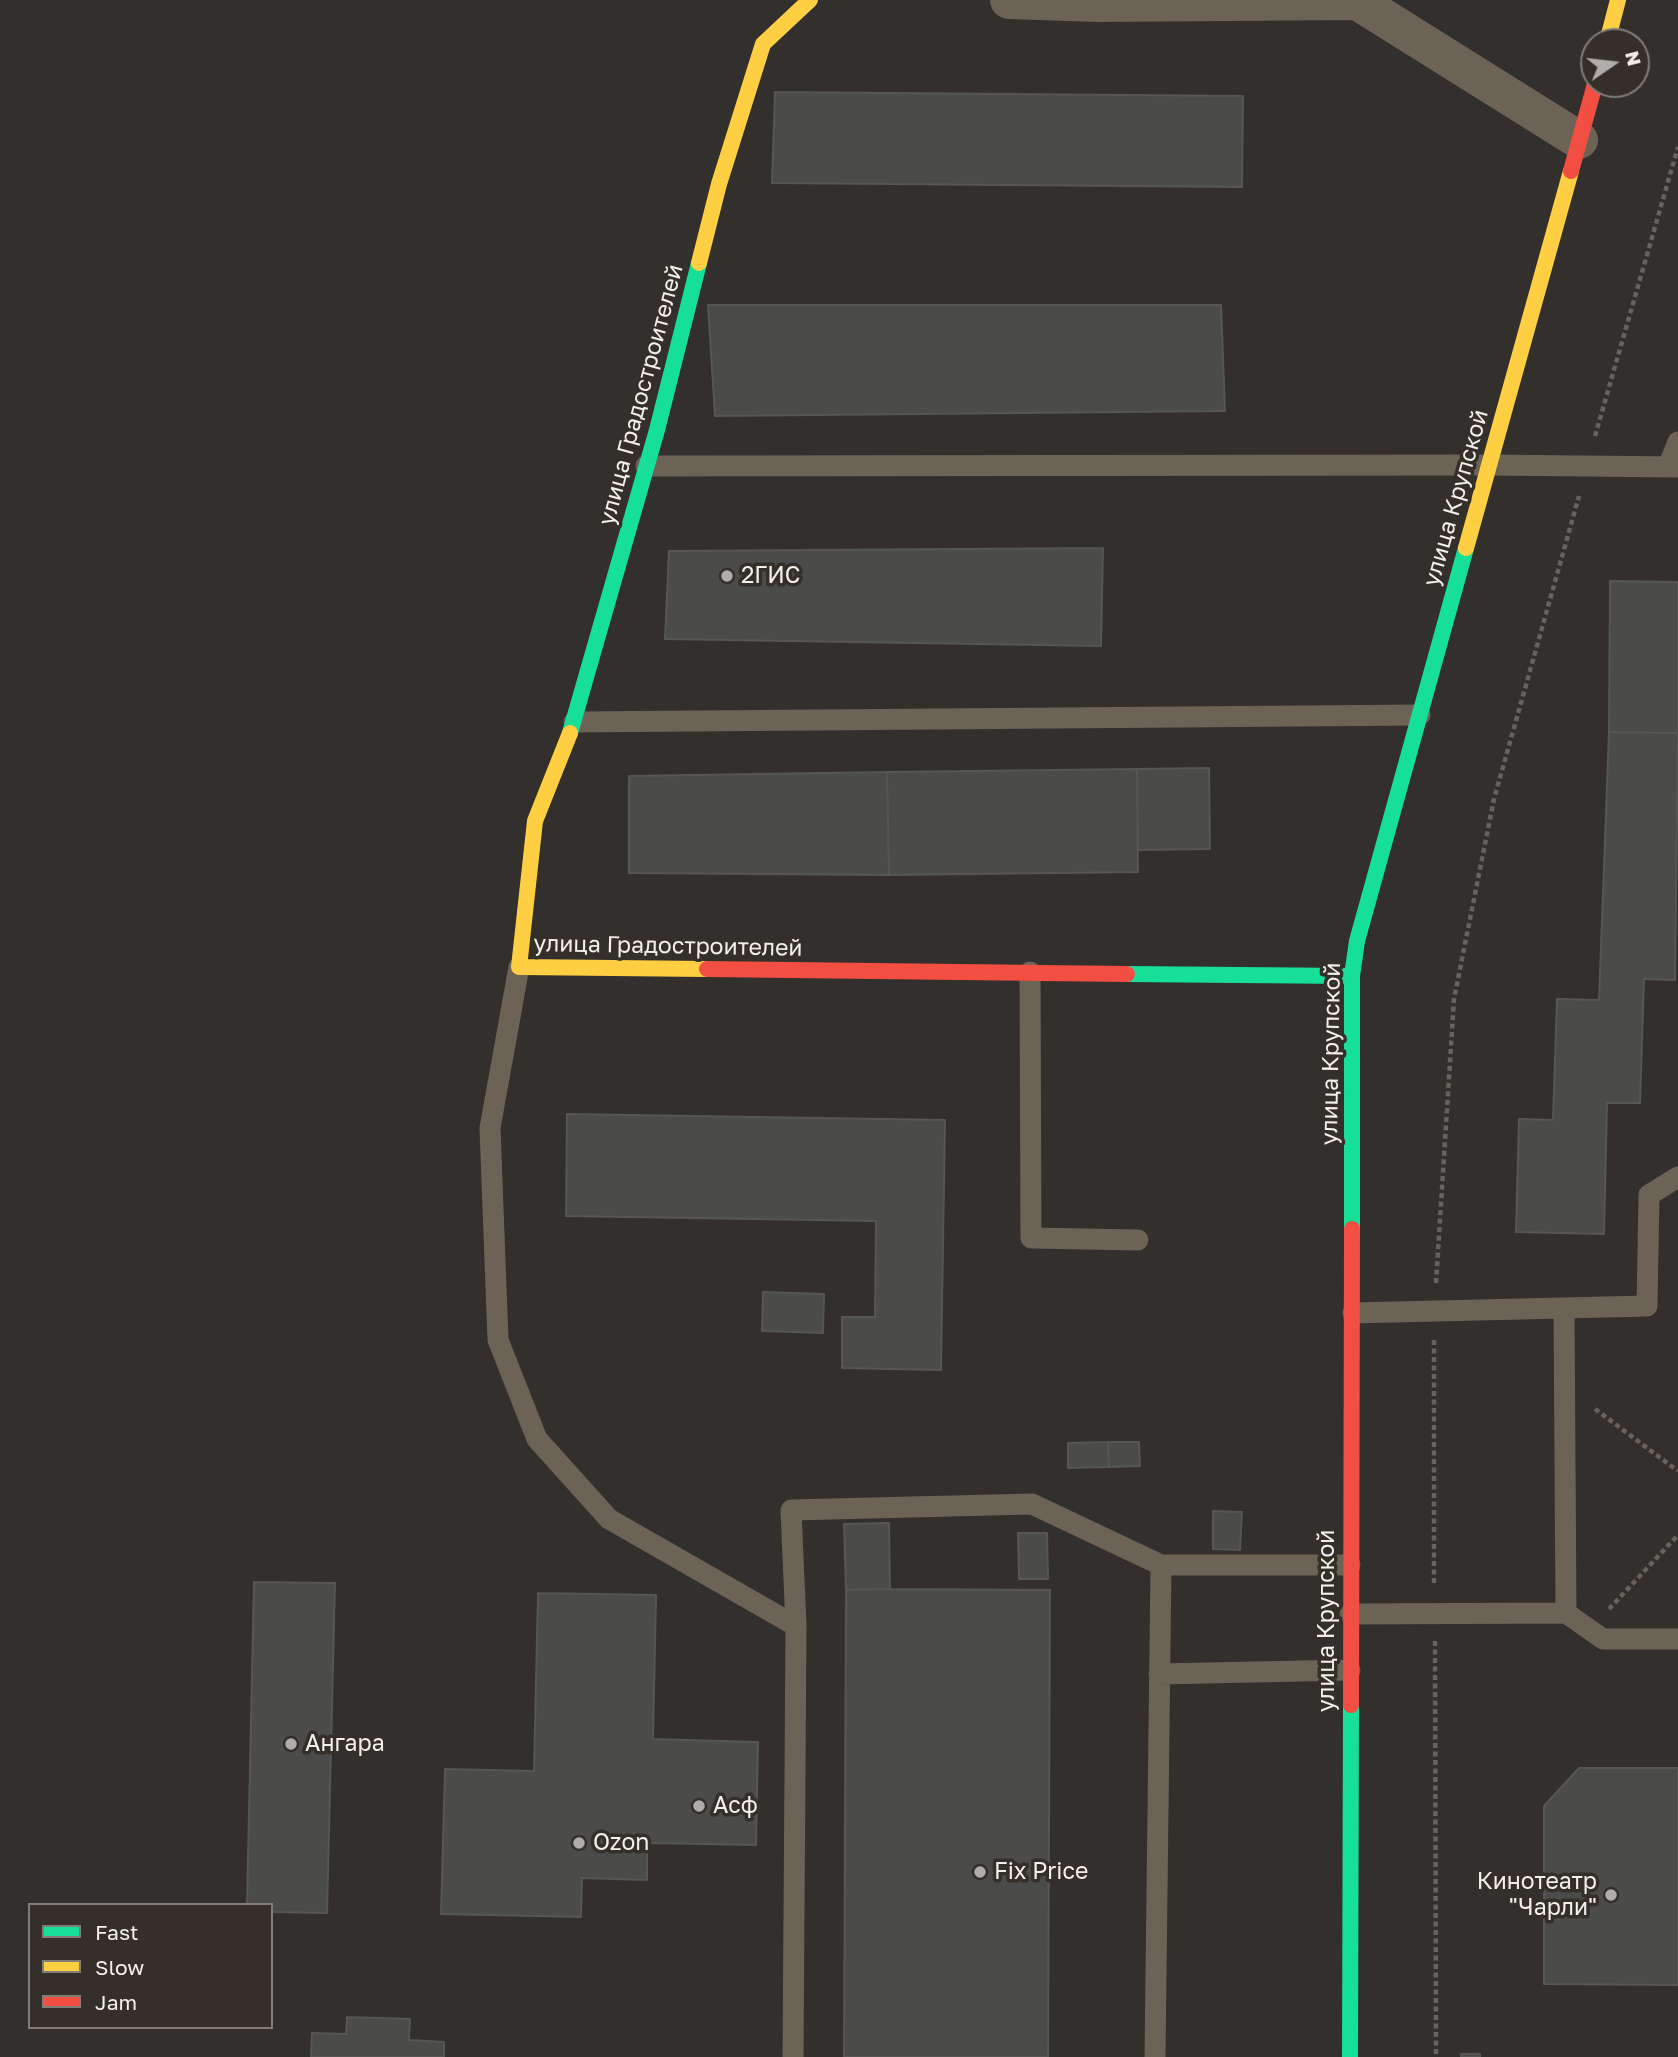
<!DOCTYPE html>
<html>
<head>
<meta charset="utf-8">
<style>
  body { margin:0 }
  #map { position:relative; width:1678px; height:2057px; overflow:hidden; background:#322f2d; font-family:"Golos Text",sans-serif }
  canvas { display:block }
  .legend { position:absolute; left:28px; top:1903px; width:245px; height:126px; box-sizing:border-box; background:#352f2a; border:2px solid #817c78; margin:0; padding:9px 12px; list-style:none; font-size:21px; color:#f3f0ec }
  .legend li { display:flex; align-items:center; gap:14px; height:35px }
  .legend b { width:35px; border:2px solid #817c78 }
  .north { position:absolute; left:1580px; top:28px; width:70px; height:70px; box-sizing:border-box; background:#352f2a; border:2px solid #817c78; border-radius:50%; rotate:76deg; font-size:19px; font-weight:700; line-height:28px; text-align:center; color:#f3f0ec }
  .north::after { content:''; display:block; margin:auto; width:24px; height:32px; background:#afaca9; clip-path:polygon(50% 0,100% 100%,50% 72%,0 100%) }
</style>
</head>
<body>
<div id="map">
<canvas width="1678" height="2057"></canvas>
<ul class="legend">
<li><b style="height:9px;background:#16e098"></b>Fast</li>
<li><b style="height:9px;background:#ffcf43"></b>Slow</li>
<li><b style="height:9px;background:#f24e42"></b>Jam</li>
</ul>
<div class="north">N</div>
</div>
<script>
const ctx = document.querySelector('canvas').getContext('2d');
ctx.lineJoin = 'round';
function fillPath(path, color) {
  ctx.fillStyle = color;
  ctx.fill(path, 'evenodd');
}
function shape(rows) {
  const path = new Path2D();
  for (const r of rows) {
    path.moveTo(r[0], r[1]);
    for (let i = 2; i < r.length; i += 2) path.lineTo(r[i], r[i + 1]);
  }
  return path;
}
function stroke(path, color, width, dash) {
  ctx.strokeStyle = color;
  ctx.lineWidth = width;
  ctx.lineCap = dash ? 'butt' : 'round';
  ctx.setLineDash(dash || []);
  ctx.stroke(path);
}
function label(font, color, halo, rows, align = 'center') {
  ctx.font = font + ' "Golos Text",sans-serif';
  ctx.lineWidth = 7;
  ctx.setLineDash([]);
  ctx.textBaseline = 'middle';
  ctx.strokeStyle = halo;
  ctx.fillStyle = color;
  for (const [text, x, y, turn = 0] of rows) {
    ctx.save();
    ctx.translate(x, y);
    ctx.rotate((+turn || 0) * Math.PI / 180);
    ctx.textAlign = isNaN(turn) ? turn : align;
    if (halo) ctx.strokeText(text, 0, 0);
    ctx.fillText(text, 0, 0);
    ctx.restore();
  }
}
const building = shape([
  [775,92,1243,96,1242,187,772,183,775,92],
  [708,305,1221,305,1225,411,715,416,708,305],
  [1103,548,1101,646,665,639,669,551,1103,548],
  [1610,581,1678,582,1678,733,1609,732,1610,581],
  [1609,732,1678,733,1675,980,1644,979,1640,1103,1607,1103,1604,1234,1516,1232,1519,1119,1553,1120,1557,999,1599,1000,1609,732],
  [1209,768,1210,849,1138,850,1137,769,1209,768],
  [1137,769,1138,872,889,875,887,772,1137,769],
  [887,772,889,875,629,873,629,776,887,772],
  [567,1114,945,1120,941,1370,842,1368,842,1317,875,1317,876,1221,566,1216,567,1114],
  [763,1292,824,1294,823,1333,762,1331,763,1292],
  [1108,1442,1139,1442,1140,1466,1109,1467,1108,1442],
  [1108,1442,1109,1467,1068,1468,1068,1443,1108,1442],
  [1213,1511,1242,1512,1240,1550,1213,1549,1213,1511],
  [889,1523,890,1589,846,1590,844,1524,889,1523],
  [1018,1533,1047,1533,1048,1579,1019,1579,1018,1533],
  [254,1582,335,1583,327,1913,271,1912,271,1905,247,1905,254,1582],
  [890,1589,1050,1590,1048,2057,844,2057,846,1590,890,1589],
  [538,1593,656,1595,653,1739,758,1742,756,1845,647,1843,647,1880,582,1878,581,1917,441,1914,445,1769,534,1771,538,1593],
  [1579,1768,1678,1768,1678,1985,1544,1984,1544,1806,1579,1768],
  [347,2017,410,2019,409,2040,444,2042,444,2057,311,2057,312,2033,346,2034,347,2017],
  [1461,2054,1480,2054,1480,2057,1461,2057,1461,2054]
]);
fillPath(building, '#4b4b4a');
stroke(building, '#565655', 2);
stroke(shape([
  [1595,436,1678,147],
  [1436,1283,1454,999,1494,799,1579,496],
  [1434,1340,1434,1584],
  [1595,1409,1678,1471],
  [1609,1609,1678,1535],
  [1435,1641,1436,2057]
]), '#6a625a', 4.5, [5, 3.5]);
stroke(shape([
  [646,466,1489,465,1678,467],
  [1668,467,1678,442],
  [574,722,1420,715],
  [519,967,490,1128,498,1340,537,1439,609,1519,796,1626,793,2057],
  [1030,972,1031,1238,1138,1240],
  [1353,1313,1647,1306,1649,1195,1678,1177],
  [1566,1613,1603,1639,1678,1639],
  [1350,1614,1566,1613,1564,1308],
  [796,1626,791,1510,1032,1504,1161,1565],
  [1159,1674,1350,1670],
  [1155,2057,1161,1565,1350,1565]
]), '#6d6256', 21);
stroke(shape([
  [1009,0,1098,3,1357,1,1579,140]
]), '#6d6256', 38);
stroke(shape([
  [570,733,657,430,699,263],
  [1127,974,1352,976],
  [1352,1229,1352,976,1357,941,1466,548],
  [1350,2057,1351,1705]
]), '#16e098', 16);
stroke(shape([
  [1607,42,1618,0],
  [699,263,719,184,763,44,810,0],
  [1466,548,1571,171],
  [570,733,535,821,519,967,707,969]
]), '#ffcf43', 16);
stroke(shape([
  [1571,171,1595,84],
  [707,969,1127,974],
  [1351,1705,1352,1229]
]), '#f24e42', 16);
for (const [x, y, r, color] of [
  [727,576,7,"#afaca9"],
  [291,1744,7,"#afaca9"],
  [699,1806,7,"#afaca9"],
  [579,1843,7,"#afaca9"],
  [980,1872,7,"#afaca9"],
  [1611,1895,7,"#afaca9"]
]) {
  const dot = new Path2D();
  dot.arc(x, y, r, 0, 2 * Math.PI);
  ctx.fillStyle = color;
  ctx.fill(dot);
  stroke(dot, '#352f2a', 2.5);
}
label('23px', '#f3f0ec', '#352f2a', [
  ["улица Градостроителей",641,395,-75],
  ["улица Крупской",1456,498,-74],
  ["улица Градостроителей",668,946,1],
  ["улица Крупской",1331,1054,-89],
  ["улица Крупской",1327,1621,-90]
]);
label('23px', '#f3f0ec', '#352f2a', [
  ["2ГИС",741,576],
  ["Ангара",305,1744],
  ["Асф",713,1806],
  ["Ozon",593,1843],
  ["Fix Price",994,1872],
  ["Кинотеатр",1597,1882,"right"],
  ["\"Чарли\"",1597,1908,"right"]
], 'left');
</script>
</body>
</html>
